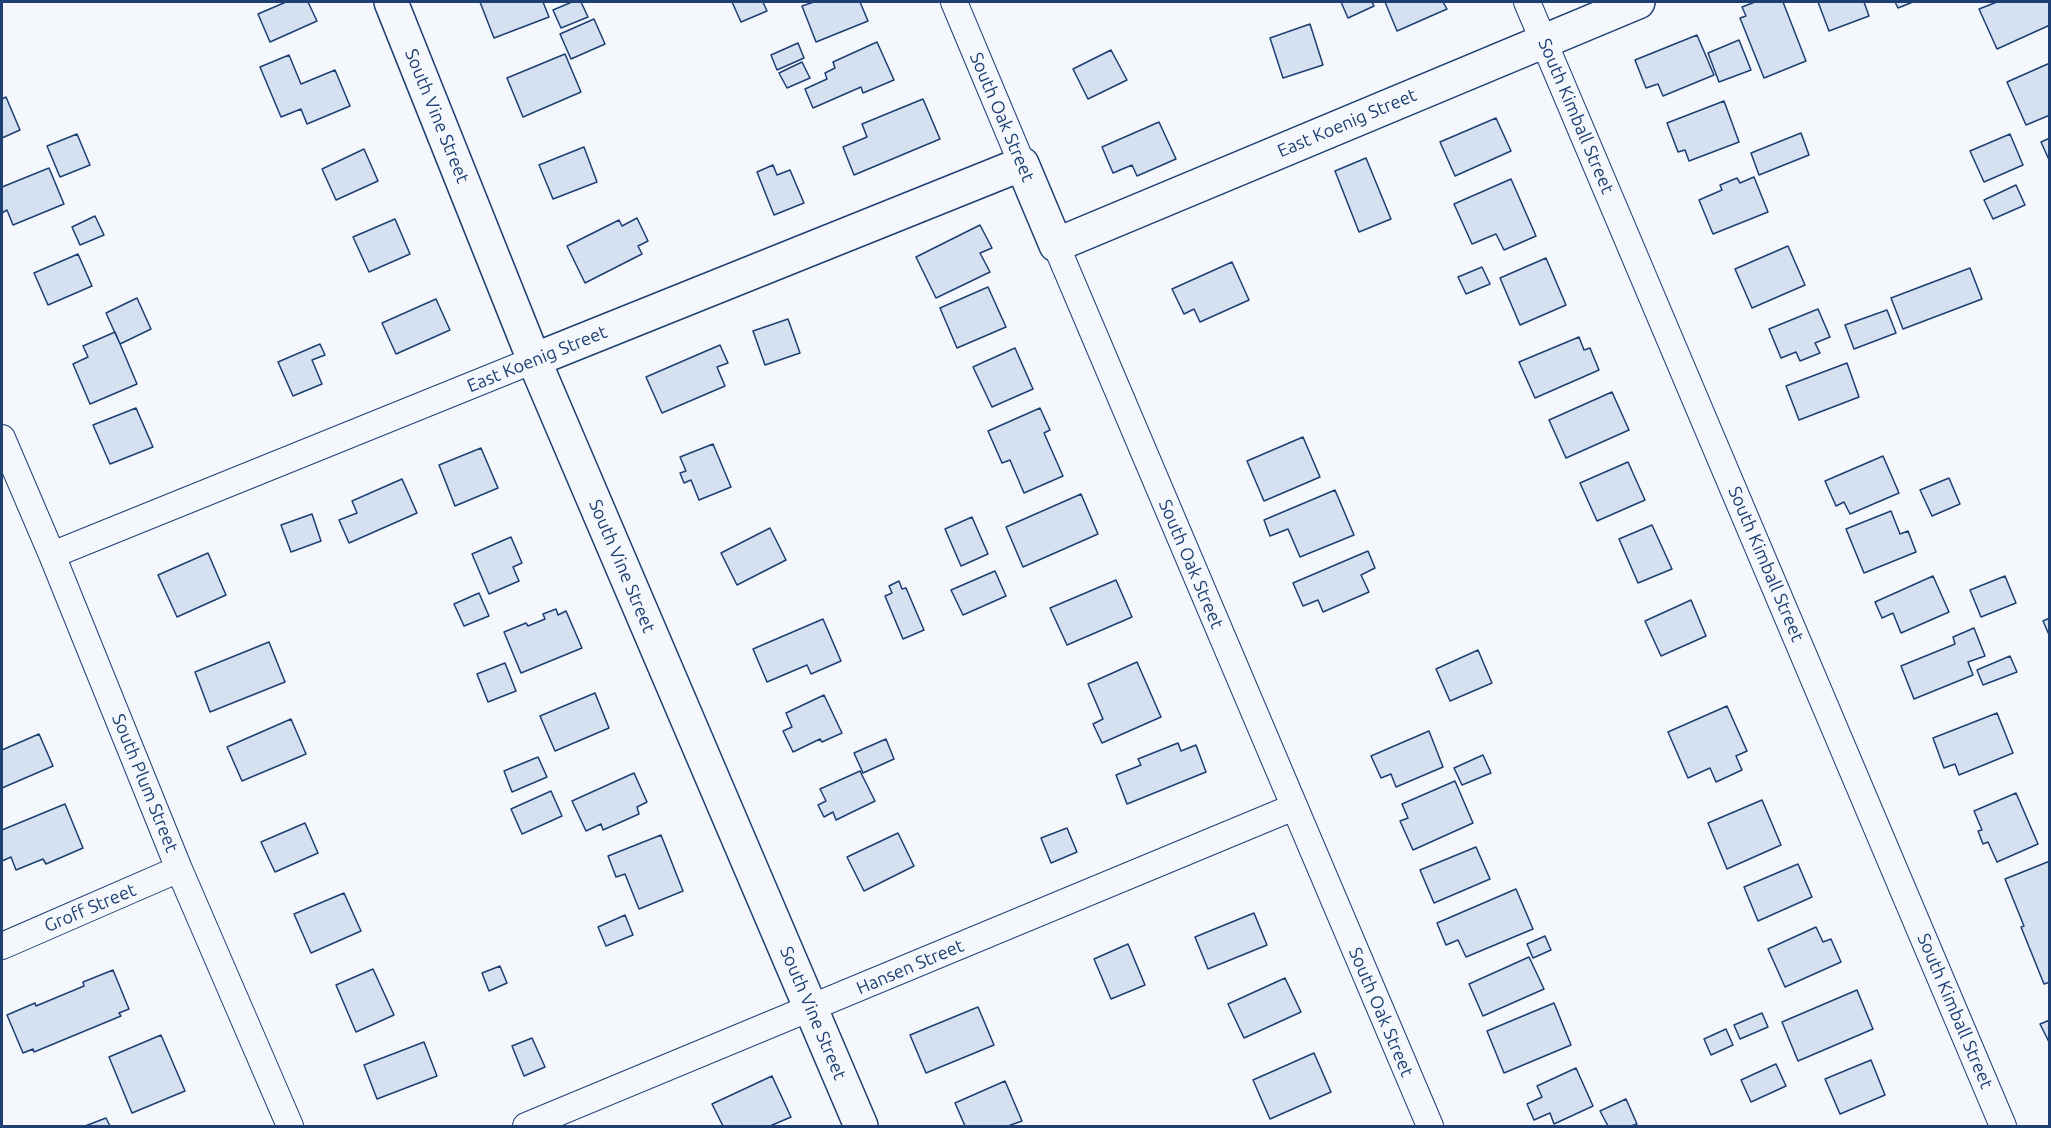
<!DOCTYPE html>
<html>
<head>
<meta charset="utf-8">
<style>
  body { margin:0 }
  #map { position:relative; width:2051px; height:1128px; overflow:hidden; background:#f4f7fb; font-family:Ubuntu,sans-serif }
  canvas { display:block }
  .frame { position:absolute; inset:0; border:3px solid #1d3f73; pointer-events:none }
</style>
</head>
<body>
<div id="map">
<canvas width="2051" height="1128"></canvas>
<div class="frame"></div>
</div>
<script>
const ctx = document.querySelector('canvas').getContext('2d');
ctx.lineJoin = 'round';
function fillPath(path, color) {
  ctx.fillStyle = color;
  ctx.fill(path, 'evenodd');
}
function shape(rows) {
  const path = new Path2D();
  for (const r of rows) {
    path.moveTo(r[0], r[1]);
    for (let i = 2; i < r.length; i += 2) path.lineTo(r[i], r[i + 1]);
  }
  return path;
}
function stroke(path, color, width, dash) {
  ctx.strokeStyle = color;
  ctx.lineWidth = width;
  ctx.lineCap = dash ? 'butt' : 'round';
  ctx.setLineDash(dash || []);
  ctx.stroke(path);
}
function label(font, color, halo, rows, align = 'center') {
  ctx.font = font + ' Ubuntu,sans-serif';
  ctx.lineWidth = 4.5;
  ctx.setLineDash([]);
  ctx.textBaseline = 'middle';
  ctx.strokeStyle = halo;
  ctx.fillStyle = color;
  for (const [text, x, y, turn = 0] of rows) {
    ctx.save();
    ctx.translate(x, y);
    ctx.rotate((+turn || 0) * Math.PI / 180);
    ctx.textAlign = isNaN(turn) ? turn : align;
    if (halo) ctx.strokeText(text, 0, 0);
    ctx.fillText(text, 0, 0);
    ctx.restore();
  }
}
const building = shape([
  [286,2,308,2,317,21,270,42,258,14,286,2],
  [480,2,543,2,549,17,494,38,480,2],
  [572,2,581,2,588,17,561,28,553,10,572,2],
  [732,2,763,2,767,11,741,22,732,2],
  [814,2,860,2,868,21,816,42,802,6,814,2],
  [1341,2,1372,2,1374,6,1348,18,1341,2],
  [1385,2,1443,2,1447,9,1397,31,1385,2],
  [1755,2,1783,2,1806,61,1764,78,1740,18,1746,16,1742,7,1755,2],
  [1818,2,1864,2,1869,16,1829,31,1818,2],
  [1895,2,1913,2,1898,8,1895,2],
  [1997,2,2050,2,2050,25,1997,49,1979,9,1997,2],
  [594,19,605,44,571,59,560,34,594,19],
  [1310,24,1323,65,1283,78,1270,38,1310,24],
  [1697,35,1714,75,1663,96,1658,84,1646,88,1635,60,1697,35],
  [1739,40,1751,70,1719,82,1708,53,1739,40],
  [877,42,894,80,863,93,861,87,813,108,805,89,827,79,825,73,835,68,833,62,877,42],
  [798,43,804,58,777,70,771,55,798,43],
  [1111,50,1127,80,1088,99,1073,69,1111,50],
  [565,54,581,92,523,117,507,78,565,54],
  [289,55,301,84,335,70,350,106,307,124,301,109,281,117,260,67,289,55],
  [802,62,810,78,787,88,779,73,802,62],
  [2050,63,2050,115,2026,125,2007,82,2050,63],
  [6,97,20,130,2,138,2,99,6,97],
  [923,99,940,139,854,175,843,147,867,137,862,124,923,99],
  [1724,101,1739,142,1689,161,1685,150,1678,152,1667,123,1724,101],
  [1496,118,1511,151,1455,176,1440,142,1496,118],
  [1159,122,1176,159,1137,176,1132,165,1113,173,1102,147,1159,122],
  [1801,133,1809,155,1759,175,1751,153,1801,133],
  [77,134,90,165,60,177,47,146,77,134],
  [2010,134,2023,165,1984,182,1970,151,2010,134],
  [2050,138,2050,162,2041,142,2050,138],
  [584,147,597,182,553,199,539,165,584,147],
  [364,149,378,181,336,200,322,169,364,149],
  [1366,158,1391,219,1359,232,1335,171,1366,158],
  [773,165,777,175,790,170,804,203,774,215,757,172,773,165],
  [49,168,64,204,13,225,7,210,2,213,2,187,49,168],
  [1754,177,1768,212,1713,234,1699,200,1722,190,1720,185,1737,178,1740,183,1754,177],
  [1511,179,1536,236,1504,250,1496,234,1472,244,1454,204,1511,179],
  [2016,185,2025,205,1993,219,1984,200,2016,185],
  [95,216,104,235,80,245,72,227,95,216],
  [637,218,648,241,638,246,642,254,585,283,567,246,619,220,622,226,637,218],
  [395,219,410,254,369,272,353,237,395,219],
  [980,225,992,248,980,253,990,272,936,298,916,257,980,225],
  [1788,246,1805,285,1752,308,1735,269,1788,246],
  [78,254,92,286,48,305,34,273,78,254],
  [1546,258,1566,305,1520,325,1500,278,1546,258],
  [1232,262,1249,300,1200,322,1194,309,1184,314,1172,289,1232,262],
  [1482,267,1490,284,1466,294,1458,277,1482,267],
  [1970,268,1982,299,1903,329,1891,298,1970,268],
  [988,287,1006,327,957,348,940,308,988,287],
  [137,298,151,329,120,344,106,313,137,298],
  [436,299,450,330,396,354,382,323,436,299],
  [1818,309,1830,337,1815,343,1820,353,1800,361,1796,352,1781,358,1769,329,1818,309],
  [1887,310,1896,333,1854,349,1845,325,1887,310],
  [788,319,800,353,765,365,753,331,788,319],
  [115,332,137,384,90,404,73,364,88,357,83,346,115,332],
  [1579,337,1584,350,1590,348,1599,370,1535,398,1519,362,1579,337],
  [320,344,325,355,312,360,322,384,293,396,278,362,320,344],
  [720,345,728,363,717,367,725,386,662,413,646,377,720,345],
  [1015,348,1033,389,992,407,973,367,1015,348],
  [1847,363,1859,397,1799,420,1786,386,1847,363],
  [1612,392,1629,430,1566,458,1549,420,1612,392],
  [136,408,153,447,110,464,93,425,136,408],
  [1040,408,1050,430,1044,433,1063,476,1024,493,1010,460,1002,463,988,431,1040,408],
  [1303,437,1320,477,1264,501,1247,461,1303,437],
  [713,444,731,487,699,500,691,480,684,483,680,473,686,471,680,457,713,444],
  [481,448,498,488,455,506,439,465,481,448],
  [1883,456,1899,493,1850,514,1844,502,1836,506,1825,481,1883,456],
  [1628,462,1645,500,1597,521,1580,483,1628,462],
  [1949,478,1960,504,1932,516,1920,490,1949,478],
  [402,479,417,513,349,543,339,520,357,513,352,501,402,479],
  [1335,490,1354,535,1300,557,1288,529,1270,536,1264,520,1335,490],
  [1081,494,1098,534,1023,567,1006,527,1081,494],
  [1891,511,1900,534,1908,531,1916,552,1864,573,1846,529,1891,511],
  [312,514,321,541,291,552,281,525,312,514],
  [972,517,988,554,961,566,945,529,972,517],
  [1652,525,1672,569,1638,583,1619,539,1652,525],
  [770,528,786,560,737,585,721,553,770,528],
  [511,537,522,563,513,567,519,581,489,594,472,554,511,537],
  [1368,551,1375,568,1361,575,1369,592,1323,612,1318,600,1303,606,1293,583,1368,551],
  [208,553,226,595,177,617,158,575,208,553],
  [995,571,1006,596,963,615,951,590,995,571],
  [1933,576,1949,612,1901,633,1893,613,1882,618,1875,602,1933,576],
  [2005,576,2016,603,1981,617,1970,590,2005,576],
  [1116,580,1132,617,1067,645,1050,608,1116,580],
  [899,581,902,589,906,588,924,630,903,639,885,596,892,593,889,586,899,581],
  [479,593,489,616,464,626,454,604,479,593],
  [1691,600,1706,636,1661,656,1645,621,1691,600],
  [556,609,558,615,566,611,582,648,521,673,504,632,526,623,528,626,545,619,543,614,556,609],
  [2050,618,2050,637,2043,621,2050,618],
  [823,619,841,661,811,674,807,665,767,682,753,649,823,619],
  [1974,628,1985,656,1968,662,1973,675,1914,699,1901,666,1955,644,1953,637,1974,628],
  [269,642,285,682,210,712,195,672,269,642],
  [1478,650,1492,683,1450,701,1436,669,1478,650],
  [2010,656,2017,672,1983,685,1977,670,2010,656],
  [1137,662,1161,717,1102,743,1093,724,1103,719,1088,684,1137,662],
  [505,663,516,691,488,702,477,674,505,663],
  [595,693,609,728,555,751,540,716,595,693],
  [824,695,842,733,822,742,820,739,793,752,783,731,792,727,786,713,824,695],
  [1727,706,1747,751,1736,756,1742,770,1716,782,1710,768,1688,778,1668,732,1727,706],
  [1997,713,2013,753,1959,775,1955,764,1944,768,1933,738,1997,713],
  [291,719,306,754,242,781,227,747,291,719],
  [1429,731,1443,767,1396,787,1391,774,1381,778,1371,756,1429,731],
  [39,734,53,766,2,788,2,750,39,734],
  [886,739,894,759,863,773,854,753,886,739],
  [1178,743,1181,751,1196,745,1206,772,1127,804,1116,775,1141,765,1138,759,1178,743],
  [1483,755,1491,773,1462,785,1454,768,1483,755],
  [538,757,547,777,512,792,504,771,538,757],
  [860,771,875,801,836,820,833,812,824,817,818,805,826,801,820,789,860,771],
  [634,773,647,802,637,807,639,814,603,830,601,824,586,831,572,801,634,773],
  [1455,781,1473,823,1413,850,1400,821,1408,818,1402,804,1455,781],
  [551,791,562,816,522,834,511,809,551,791],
  [2016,793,2038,844,1997,862,1988,842,1983,844,1978,831,1982,830,1974,811,2016,793],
  [1762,800,1781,845,1727,869,1708,823,1762,800],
  [65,804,83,848,46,864,43,859,16,870,11,857,2,861,2,830,65,804],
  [305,823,318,853,275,872,261,842,305,823],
  [1067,828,1077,852,1051,863,1041,838,1067,828],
  [898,833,914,866,864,891,847,857,898,833],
  [661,835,683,891,639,909,625,874,616,877,608,856,661,835],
  [1476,847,1490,879,1434,903,1420,870,1476,847],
  [2050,861,2050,982,2044,984,2021,927,2024,926,2005,879,2050,861],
  [1798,864,1812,897,1758,921,1744,887,1798,864],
  [1516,889,1533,929,1466,957,1458,940,1446,945,1437,923,1516,889],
  [344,893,361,931,311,953,294,914,344,893],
  [1254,913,1267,945,1208,969,1195,937,1254,913],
  [625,915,633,935,606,946,598,927,625,915],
  [1816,927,1823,942,1831,939,1841,962,1785,987,1768,949,1816,927],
  [1545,936,1551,950,1533,958,1527,944,1545,936],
  [1128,944,1145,985,1111,999,1094,959,1128,944],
  [1529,957,1544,989,1483,1016,1469,984,1529,957],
  [500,966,507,983,489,991,482,973,500,966],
  [373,969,394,1015,356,1032,336,985,373,969],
  [113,970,129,1009,119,1013,121,1016,34,1052,33,1049,23,1053,7,1015,35,1003,36,1006,84,986,83,982,113,970],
  [1285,978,1301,1012,1244,1038,1228,1004,1285,978],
  [1857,990,1873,1029,1798,1061,1782,1022,1857,990],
  [1554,1003,1571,1045,1504,1073,1487,1031,1554,1003],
  [978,1007,994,1045,926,1073,910,1035,978,1007],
  [1762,1013,1768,1027,1740,1039,1734,1025,1762,1013],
  [2050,1020,2050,1044,2040,1024,2050,1020],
  [1726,1029,1733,1045,1711,1055,1704,1039,1726,1029],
  [161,1035,185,1091,132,1113,109,1057,161,1035],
  [532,1038,545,1067,524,1076,512,1046,532,1038],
  [424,1042,437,1076,377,1099,364,1065,424,1042],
  [1314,1053,1331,1092,1270,1119,1253,1080,1314,1053],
  [1871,1060,1885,1095,1840,1114,1825,1079,1871,1060],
  [1776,1064,1786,1086,1751,1102,1741,1080,1776,1064],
  [1576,1068,1593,1106,1554,1124,1550,1113,1534,1120,1527,1104,1542,1097,1537,1086,1576,1068],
  [772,1076,791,1117,770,1126,723,1126,712,1104,772,1076],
  [1005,1081,1022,1121,1008,1126,965,1126,955,1103,1005,1081],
  [1626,1099,1637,1124,1631,1126,1608,1126,1600,1111,1626,1099],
  [106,1118,110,1126,85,1126,106,1118]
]);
fillPath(building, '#d5e0f0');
stroke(building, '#1d3f73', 1.5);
const street = shape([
  [954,2,1022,164],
  [1527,2,2003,1126],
  [1056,245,1430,1126],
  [2,438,52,555,179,869,290,1126],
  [52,555,534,360],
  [2,946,179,869],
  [526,1126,1294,807]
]);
const secondary = shape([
  [391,2,534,360,861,1126],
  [534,360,1022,164,1056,245,1638,2]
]);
stroke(street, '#1d3f73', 28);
stroke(secondary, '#1d3f73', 36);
stroke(street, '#f4f7fb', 26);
stroke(secondary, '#f4f7fb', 33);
label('18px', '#1d3f73', '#f4f7fb', [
  ["South Vine Street",437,116,68],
  ["South Kimball Street",1576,116,67],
  ["South Oak Street",1002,117,67],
  ["East Koenig Street",1347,123,-23],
  ["East Koenig Street",537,359,-22],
  ["South Oak Street",1191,564,67],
  ["South Kimball Street",1766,564,67],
  ["South Vine Street",622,566,67],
  ["South Plum Street",145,783,68],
  ["Groff Street",90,908,-23],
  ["Hansen Street",910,967,-23],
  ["South Kimball Street",1955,1011,67],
  ["South Oak Street",1381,1012,67],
  ["South Vine Street",813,1013,67]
]);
</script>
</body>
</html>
